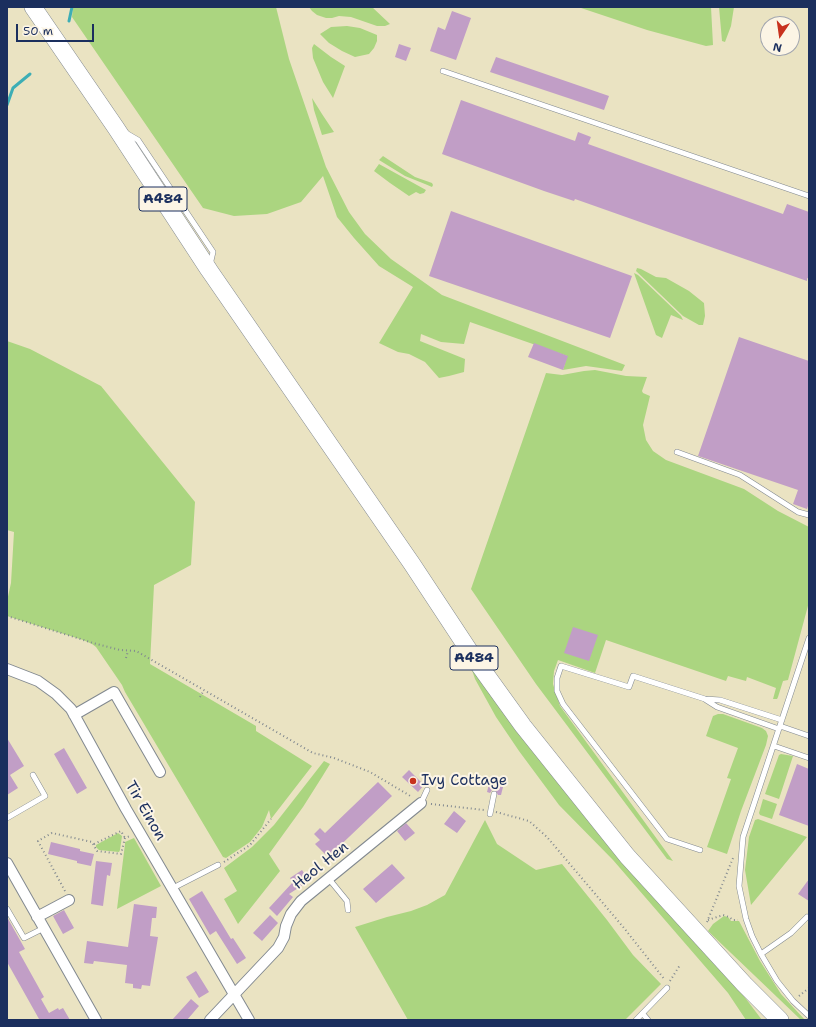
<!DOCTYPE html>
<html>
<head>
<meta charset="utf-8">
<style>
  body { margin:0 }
  #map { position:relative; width:816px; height:1027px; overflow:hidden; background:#eae3c2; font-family:"Shantell Sans",sans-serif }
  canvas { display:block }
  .frame { position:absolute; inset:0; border:8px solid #1b2f5e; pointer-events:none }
  .north { position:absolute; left:760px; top:16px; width:40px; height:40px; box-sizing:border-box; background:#fcf5e5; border:1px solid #a2a6af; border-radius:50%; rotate:193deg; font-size:11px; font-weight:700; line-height:16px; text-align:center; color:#1b2f5e }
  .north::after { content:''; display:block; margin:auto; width:14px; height:18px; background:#c8321e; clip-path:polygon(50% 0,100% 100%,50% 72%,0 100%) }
  .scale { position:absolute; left:16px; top:24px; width:78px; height:18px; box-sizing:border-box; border:2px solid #1b2f5e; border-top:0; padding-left:5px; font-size:12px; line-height:14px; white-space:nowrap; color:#1b2f5e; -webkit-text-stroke:3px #fcf5e5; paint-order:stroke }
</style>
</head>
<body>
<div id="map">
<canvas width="816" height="1027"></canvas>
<div class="frame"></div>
<div class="north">N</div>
<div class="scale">50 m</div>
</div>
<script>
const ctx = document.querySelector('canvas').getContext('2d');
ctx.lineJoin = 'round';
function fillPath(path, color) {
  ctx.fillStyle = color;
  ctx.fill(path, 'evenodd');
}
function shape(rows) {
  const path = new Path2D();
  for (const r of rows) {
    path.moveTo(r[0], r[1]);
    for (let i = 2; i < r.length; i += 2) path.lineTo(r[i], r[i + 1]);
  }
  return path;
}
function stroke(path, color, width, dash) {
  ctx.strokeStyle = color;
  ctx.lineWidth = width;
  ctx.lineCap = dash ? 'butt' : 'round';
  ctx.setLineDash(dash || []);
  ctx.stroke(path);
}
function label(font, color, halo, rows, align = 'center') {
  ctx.font = font + ' "Shantell Sans",sans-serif';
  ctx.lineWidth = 4;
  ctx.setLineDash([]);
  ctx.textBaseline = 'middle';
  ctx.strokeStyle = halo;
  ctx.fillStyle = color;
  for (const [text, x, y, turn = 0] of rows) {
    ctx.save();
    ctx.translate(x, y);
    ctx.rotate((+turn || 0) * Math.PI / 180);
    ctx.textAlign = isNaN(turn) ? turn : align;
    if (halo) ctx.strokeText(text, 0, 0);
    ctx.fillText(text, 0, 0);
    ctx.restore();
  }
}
fillPath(shape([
  [73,7,276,7,289,59,326,167,349,212,365,234,391,259,442,295,625,365,622,371,586,366,563,370,567,356,470,322,464,344,441,342,421,334,420,341,465,359,464,372,449,376,439,378,425,362,409,354,398,352,379,343,413,287,379,266,354,238,337,217,323,176,301,202,267,214,234,216,203,208,72,17],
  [309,7,372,7,390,24,385,26,377,26,351,17,339,16,332,18,326,18,317,15,312,11],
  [578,7,711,7,713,45,706,46,647,30],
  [719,7,734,7,731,26,725,42,722,41],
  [347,26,360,28,377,35,377,41,374,48,369,54,355,57,342,51,329,43,320,34,331,27],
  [314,44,331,57,345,66,333,98,323,82,313,58,312,48],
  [312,98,322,114,334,132,322,135,314,110],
  [383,156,415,177,432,183,433,185,432,187,425,184,405,176,379,160],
  [379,164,426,190,424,193,420,194,416,192,409,196,390,183,374,171],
  [637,268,641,269,656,277,666,278,689,291,704,303,705,316,703,325,699,325,683,316,636,271],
  [634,273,638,275,681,316,683,320,671,315,662,338,656,335],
  [7,341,30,349,101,386,195,502,191,565,154,585,150,664,256,726,256,731,312,766,271,819,269,810,262,827,250,842,226,858,223,857,125,692,122,685,96,647,92,644,83,640,7,616,7,601,11,583,14,532,7,530],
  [595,370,626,376,647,377,642,391,643,393,650,396,643,425,646,440,653,451,666,460,744,489,778,511,809,527,809,602,788,680,783,681,778,697,777,699,773,699,776,688,747,677,746,681,728,676,726,681,606,640,595,673,558,660,554,671,553,684,560,706,673,861,667,859,536,684,471,589,546,373,562,375,584,371],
  [468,658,740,991,762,1020,746,1020,728,993,613,860,559,805,519,751,496,717,475,679],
  [718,714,723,714,762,728,766,731,768,736,766,745,741,811,727,854,707,847,731,779,727,778,738,748,706,736,713,716],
  [781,754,793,756,779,799,765,794,779,755],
  [324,761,330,764,322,777,303,807,269,854,280,871,238,924,224,899,237,891,224,868,252,847,274,825],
  [763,799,777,804,772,819,760,815,759,813],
  [758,819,807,837,751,905,745,870,749,837,755,820],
  [485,820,497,844,536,870,562,864,607,920,633,955,661,984,625,1020,408,1020,355,927,387,917,411,911,427,905,445,895],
  [118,833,122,836,120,850,119,852,99,850,96,847,96,845],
  [134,838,161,886,117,909,125,844,125,842],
  [724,916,728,917,731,921,739,921,760,961,781,994,805,1020,801,1020,708,931,713,924]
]), '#abd580');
stroke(shape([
  [69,21,72,7],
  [7,105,13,88,30,74]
]), '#3daeb5', 3);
fillPath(shape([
  [452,11,471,18,456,60,430,51,438,27,445,30],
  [399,44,411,48,406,61,395,57],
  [496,57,609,96,604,110,490,72],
  [461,100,575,141,578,132,591,137,588,144,783,214,787,204,809,212,809,279,807,278,807,281,575,199,574,201,544,191,442,154],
  [451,211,632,276,610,338,429,276],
  [739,337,809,361,809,503,807,509,793,504,798,490,698,456],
  [534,343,568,356,563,370,528,357],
  [573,627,598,635,589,661,564,653],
  [7,738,24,766,10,775,18,788,7,795],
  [64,748,87,788,77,794,54,754],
  [797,764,809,769,809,826,779,815],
  [409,770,424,785,418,792,402,777],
  [378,782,392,796,328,857,315,844,320,840,314,834,320,828,325,833],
  [489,784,503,787,501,795,498,795,495,790,492,790,490,793,487,792],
  [454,811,466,821,457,833,444,824],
  [406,823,415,833,405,841,397,831],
  [51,842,80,849,80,851,94,854,91,866,77,863,77,861,48,854],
  [96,861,112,863,110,876,107,875,103,906,91,904],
  [392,864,405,878,376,903,363,889],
  [302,870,309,881,289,894,293,897,277,916,269,908,293,882,290,878],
  [809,879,809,901,798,894],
  [202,891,231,939,233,938,246,958,237,964,216,931,210,935,189,899],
  [134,904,157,907,156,918,152,918,150,936,158,937,150,986,142,985,141,989,133,988,133,984,125,983,127,965,94,961,93,964,84,963,87,941,128,947],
  [64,910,74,928,63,934,53,916],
  [270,915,278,923,262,941,253,933],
  [7,917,25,949,19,952,44,997,41,999,49,1013,58,1008,59,1010,63,1008,70,1020,37,1020,39,1019,7,962],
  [196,971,209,992,199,998,186,977],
  [191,999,199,1006,187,1020,172,1020]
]), '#c19ec6');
const lane = shape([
  [443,71,809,196],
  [126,133,138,140,213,252,210,265],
  [677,452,740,475,798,512,809,515],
  [809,638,743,837,739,886,746,919,752,936,761,954,777,981,793,1001,809,1016],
  [706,700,717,707,779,729],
  [780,726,809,736],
  [774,746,809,758],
  [421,803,427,790],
  [490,814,494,794],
  [7,818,45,796,33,775],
  [700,850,667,839,563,704,557,691,557,678,561,666,629,687,633,676,705,699,720,700,782,720],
  [329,879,347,901,348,910],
  [173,888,218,865],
  [7,909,24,938,44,928],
  [761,954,791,933,807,917],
  [643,1014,648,1020],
  [636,1020,667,988]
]);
const street = shape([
  [7,669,38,681,56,694,71,709,126,809,249,1020],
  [74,715,114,692,160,772],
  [7,863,96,1020],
  [37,917,69,900],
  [210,1020,278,948,284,937,286,926,291,914,301,901,421,803]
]);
const primary = shape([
  [33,7,116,128,209,270,412,564,474,658,523,726,627,856,744,984,780,1020]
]);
stroke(lane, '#828990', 6);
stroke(street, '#828990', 12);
stroke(primary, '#828990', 18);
stroke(shape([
  [7,616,93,643,120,650,136,651,313,753,334,758,370,772,412,797],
  [126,658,128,651],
  [200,697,204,690],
  [431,804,484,810],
  [496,812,529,821,547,837,624,928,665,980],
  [94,844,121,831,125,838],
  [224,862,250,845,271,819],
  [65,891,38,841,52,833,92,842,97,851,121,854,125,838,130,836],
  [708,920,723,915,729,917,733,920,738,920],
  [707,922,733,858],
  [670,981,680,965],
  [799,996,809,988]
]), '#828990', 2, [1, 3]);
stroke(lane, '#fff', 5);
stroke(street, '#fff', 10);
stroke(primary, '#fff', 17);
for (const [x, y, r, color] of [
  [413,781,4,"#c8321e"]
]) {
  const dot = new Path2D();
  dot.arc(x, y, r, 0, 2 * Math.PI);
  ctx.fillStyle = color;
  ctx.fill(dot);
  stroke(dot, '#fcf5e5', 1.5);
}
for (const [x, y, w] of [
  [163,199,48],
  [474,658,48]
]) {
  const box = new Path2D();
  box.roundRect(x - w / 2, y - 12, w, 24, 3);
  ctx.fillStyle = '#fcf5e5';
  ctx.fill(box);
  stroke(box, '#1b2f5e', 1);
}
label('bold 14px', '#1b2f5e', null, [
  ["A484",163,199],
  ["A484",474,658]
]);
label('15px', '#1b2f5e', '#fcf5e5', [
  ["Ivy Cottage",421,781]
], 'left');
label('15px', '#1b2f5e', '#fcf5e5', [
  ["Tir Einon",145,811,60],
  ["Heol Hen",321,866,-39]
]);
</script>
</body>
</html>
